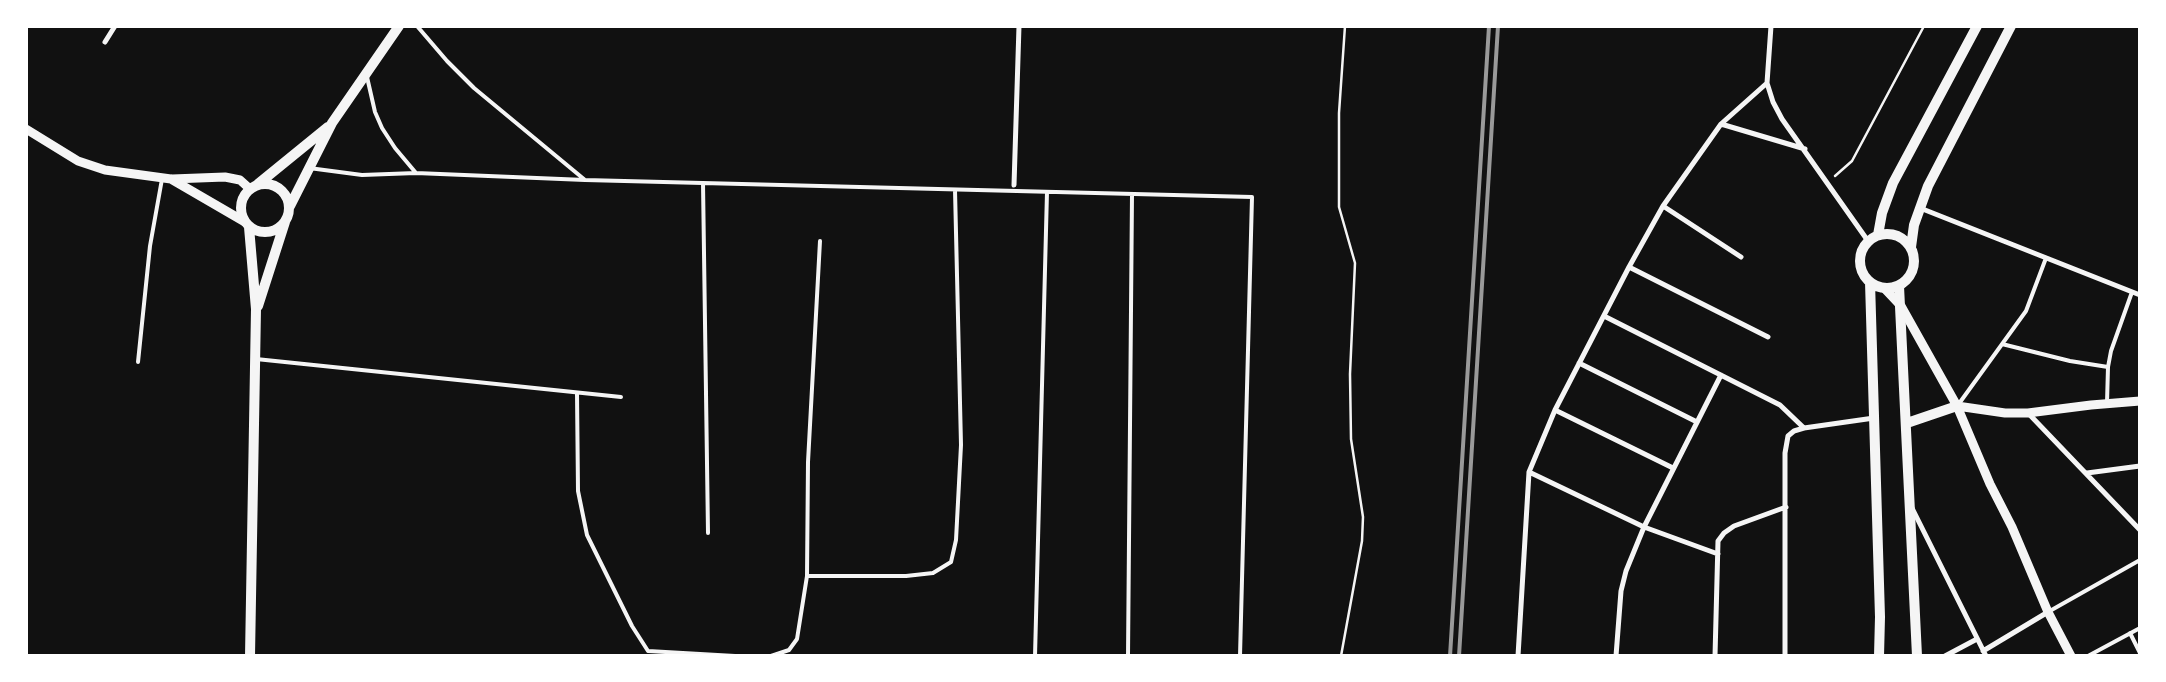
<!DOCTYPE html>
<html>
<head>
<meta charset="utf-8">
<style>
  body { margin:0 }
  #map { position:relative; width:2166px; height:682px; overflow:hidden; background:#111; font-family:Jost,sans-serif }
  canvas { display:block }
  .frame { position:absolute; inset:0; border:28px solid #fff; pointer-events:none }
</style>
</head>
<body>
<div id="map">
<canvas width="2166" height="682"></canvas>
<div class="frame"></div>
</div>
<script>
const ctx = document.querySelector('canvas').getContext('2d');
ctx.lineJoin = 'round';
function shape(rows) {
  const path = new Path2D();
  for (const r of rows) {
    if (r.length === 3) {
      path.moveTo(r[0] + r[2], r[1]);
      path.arc(r[0], r[1], r[2], 0, 2 * Math.PI);
      continue;
    }
    path.moveTo(r[0], r[1]);
    for (let i = 2; i < r.length; i += 2) path.lineTo(r[i], r[i + 1]);
  }
  return path;
}
function stroke(path, color, width, dash) {
  ctx.strokeStyle = color;
  ctx.lineWidth = width;
  ctx.lineCap = dash ? 'butt' : 'round';
  ctx.setLineDash(dash || []);
  ctx.stroke(path);
}
stroke(shape([
  [1835,176,1852,161,1924,26],
  [1341,656,1362,541,1363,517,1351,439,1350,374,1355,263,1339,207,1339,113,1345,26]
]), '#f5f5f5', 2.5);
stroke(shape([
  [417,26,447,61,474,88,585,180],
  [367,77,375,112,382,128,395,148,416,173],
  [309,168,362,175,416,173,585,180,1252,197,1240,656],
  [703,183,708,533],
  [2002,344,2070,361,2108,367],
  [256,359,621,397],
  [138,362,150,246,162,179],
  [577,393,578,491,587,535,632,626,648,651,735,656],
  [2107,403,2108,367,2111,351,2132,292],
  [1958,405,2026,311,2046,258],
  [807,576,906,576,933,573,951,562,956,540,961,445,955,190],
  [2048,612,2140,560],
  [2130,633,2140,653],
  [771,656,789,650,797,639,807,576,808,462,820,241],
  [1035,656,1047,192],
  [1128,656,1132,194],
  [2088,656,2140,628]
]), '#f5f5f5', 4);
stroke(shape([
  [1771,26,1767,83,1773,102,1782,119,1868,241],
  [105,42,115,26],
  [1721,124,1805,149],
  [1014,185,1019,26],
  [1663,206,1741,257],
  [1920,208,2140,295],
  [1629,267,1768,337],
  [1604,316,1780,405,1804,428],
  [1579,363,1697,422],
  [1555,410,1673,468],
  [2028,413,2140,530],
  [1529,472,1644,527,1718,554],
  [2087,473,2140,466],
  [1912,508,1986,656],
  [1983,651,2048,612],
  [1518,656,1529,472,1555,410,1629,267,1663,206,1721,124,1767,83],
  [1616,656,1621,591,1626,571,1644,527,1721,375],
  [1715,656,1718,541,1724,533,1734,526,1786,507],
  [1785,656,1785,453,1788,436,1794,431,1804,428,1874,418],
  [1945,656,1977,639]
]), '#f5f5f5', 5);
stroke(shape([
  [26,129,78,161,105,170,171,179,245,222],
  [172,179,225,177,240,180,250,189],
  [1884,288,1901,306,1957,406,2005,413,2028,413,2091,405,2140,401],
  [1957,406,1990,484,2012,527,2048,612,2071,656]
]), '#f5f5f5', 9);
stroke(shape([
  [265,208,24],
  [258,184,328,127],
  [290,206,332,123,399,26],
  [249,227,256,309,250,656],
  [1887,261,27],
  [1878,235,1882,213,1893,183,1977,26],
  [1911,247,1914,225,1928,186,2011,26],
  [1870,282,1880,617,1879,656],
  [1899,286,1917,656],
  [258,306,285,222],
  [1907,423,1957,406]
]), '#f5f5f5', 10);
stroke(shape([
  [1450,656,1489,26],
  [1459,656,1498,26]
]), '#9a9a9a', 4);
</script>
</body>
</html>
